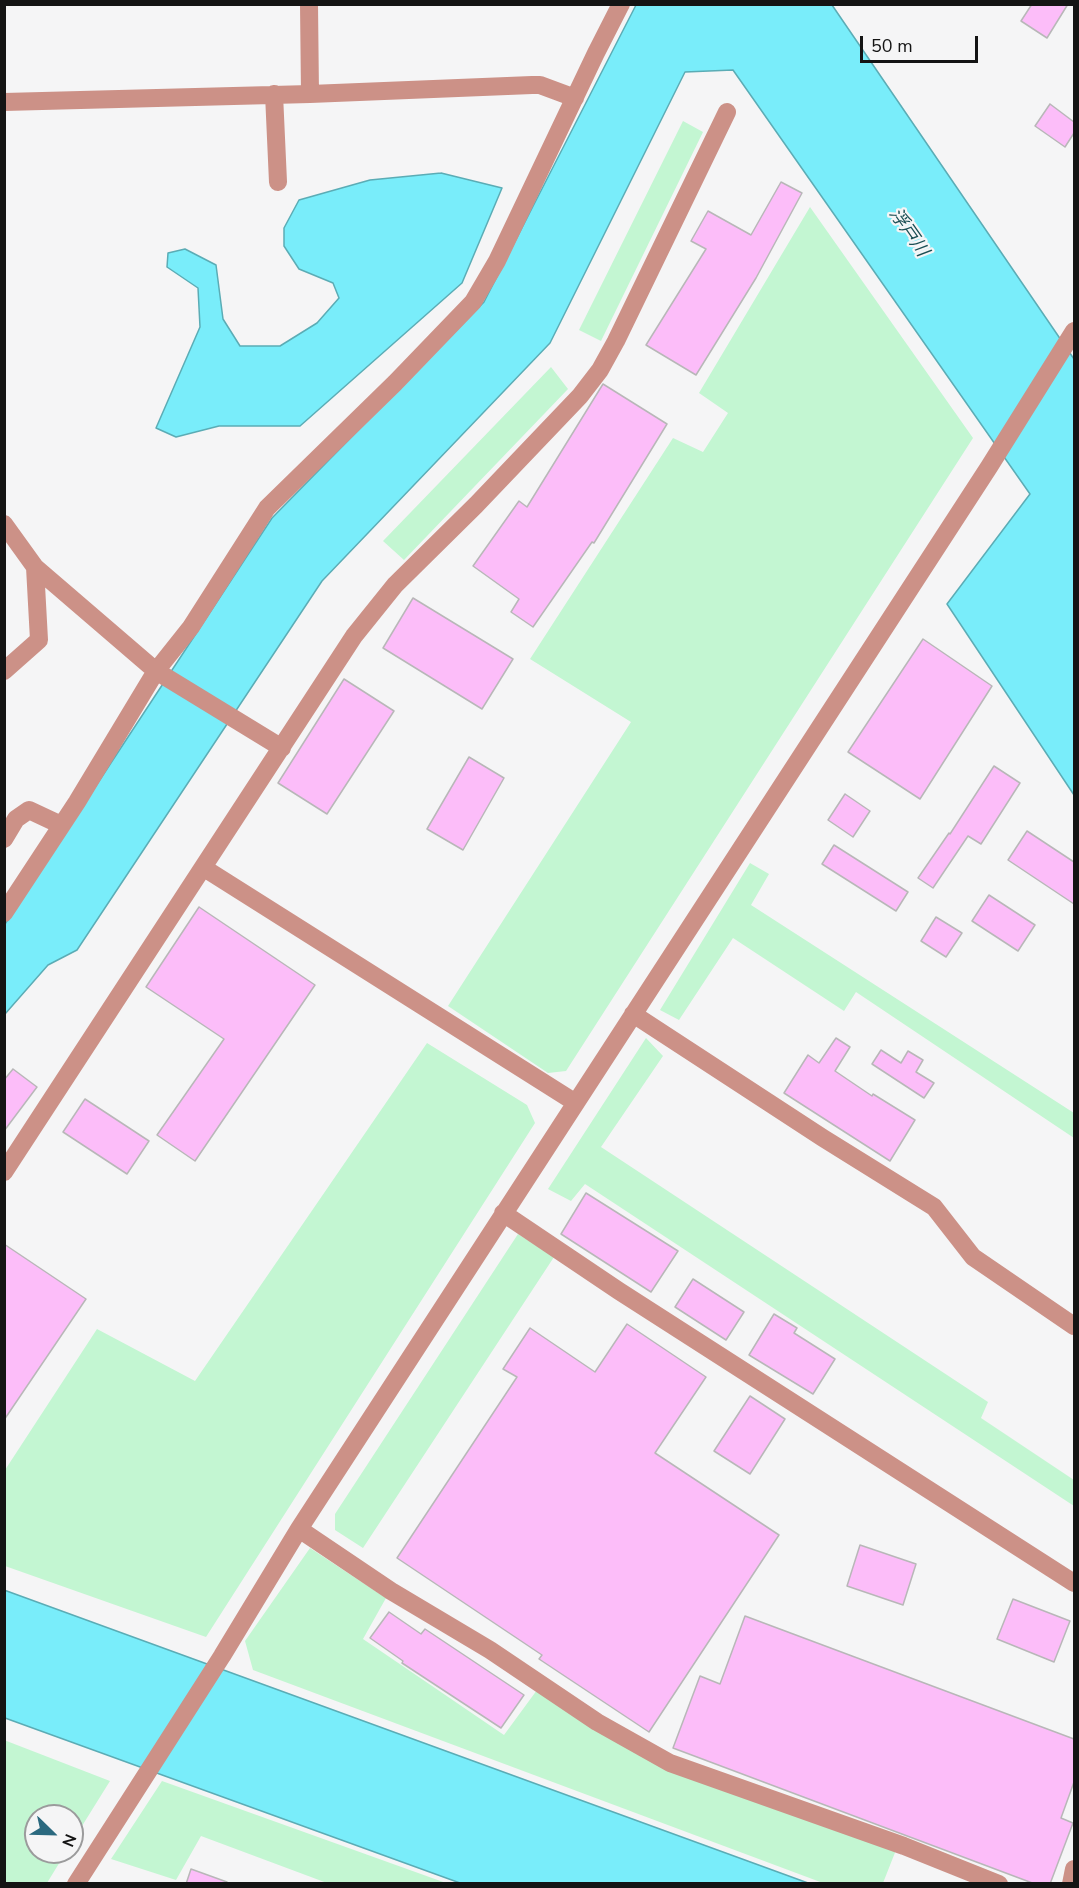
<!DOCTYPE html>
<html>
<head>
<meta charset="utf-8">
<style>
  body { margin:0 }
  #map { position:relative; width:1079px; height:1888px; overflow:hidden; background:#f5f5f6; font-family:"Nunito Sans",sans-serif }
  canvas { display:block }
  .frame { position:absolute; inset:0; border:6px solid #141414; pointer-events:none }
  .north { position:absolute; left:24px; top:1804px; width:60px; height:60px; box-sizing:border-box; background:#f5f5f6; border:2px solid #9b9b9c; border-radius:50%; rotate:113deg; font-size:16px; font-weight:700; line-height:24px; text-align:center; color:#141414 }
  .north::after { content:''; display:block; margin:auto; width:21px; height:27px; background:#2b697f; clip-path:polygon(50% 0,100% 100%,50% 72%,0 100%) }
  .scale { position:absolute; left:860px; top:36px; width:118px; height:27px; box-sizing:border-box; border:3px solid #141414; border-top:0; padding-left:8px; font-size:18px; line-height:21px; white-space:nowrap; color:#141414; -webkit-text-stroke:4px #f5f5f6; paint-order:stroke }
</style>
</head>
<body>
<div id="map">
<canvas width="1079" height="1888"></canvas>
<div class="frame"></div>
<div class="north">N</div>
<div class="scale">50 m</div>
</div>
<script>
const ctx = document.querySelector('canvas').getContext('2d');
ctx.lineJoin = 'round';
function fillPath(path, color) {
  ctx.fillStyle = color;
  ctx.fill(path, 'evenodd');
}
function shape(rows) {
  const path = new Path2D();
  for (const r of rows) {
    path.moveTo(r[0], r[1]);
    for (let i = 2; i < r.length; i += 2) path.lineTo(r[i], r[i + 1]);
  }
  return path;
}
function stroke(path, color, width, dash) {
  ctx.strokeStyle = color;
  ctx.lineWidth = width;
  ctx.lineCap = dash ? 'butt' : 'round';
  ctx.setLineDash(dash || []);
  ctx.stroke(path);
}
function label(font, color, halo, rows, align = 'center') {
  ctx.font = font + ' "Nunito Sans","Noto Sans JP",sans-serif';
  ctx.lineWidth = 4.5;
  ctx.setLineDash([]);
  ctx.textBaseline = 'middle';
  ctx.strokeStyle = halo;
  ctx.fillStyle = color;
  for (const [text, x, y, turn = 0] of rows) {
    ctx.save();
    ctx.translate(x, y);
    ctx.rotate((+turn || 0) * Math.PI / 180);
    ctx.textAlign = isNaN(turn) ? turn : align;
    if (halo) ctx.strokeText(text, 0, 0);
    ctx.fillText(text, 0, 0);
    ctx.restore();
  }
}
fillPath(shape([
  [683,121,703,132,601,341,579,330],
  [810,207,973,438,566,1071,548,1073,448,1006,631,722,530,659,673,438,703,452,728,413,699,393],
  [551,367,568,389,404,560,383,541],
  [750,863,769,874,751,905,1074,1113,1074,1138,856,992,844,1011,733,938,679,1020,660,1010],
  [646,1038,663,1056,601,1147,988,1402,981,1418,1074,1480,1074,1506,585,1184,571,1201,548,1189],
  [427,1043,527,1105,535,1123,206,1637,5,1566,5,1470,97,1329,195,1381],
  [518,1234,554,1257,363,1548,335,1530,335,1514],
  [310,1548,386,1598,363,1639,504,1735,537,1690,593,1728,896,1850,883,1883,823,1883,253,1670,245,1641],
  [4,1740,110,1781,72,1842,72,1816,36,1816,36,1852,66,1852,47,1883,5,1883],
  [162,1781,446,1883,327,1883,201,1836,176,1880,111,1859]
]), '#c3f6d2');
const water = shape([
  [636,5,832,5,1074,359,1074,795,947,604,1030,494,733,70,685,72,550,343,322,581,77,950,48,965,5,1014,5,924,272,518,484,302,636,5],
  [441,173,502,188,462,283,300,426,219,426,176,437,156,428,200,327,198,288,167,267,168,253,185,249,216,265,223,319,240,346,280,346,317,323,339,298,333,283,299,269,284,246,284,228,299,200,370,180,441,173],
  [4,1590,808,1883,460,1883,5,1718,4,1590]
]);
fillPath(water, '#79edfa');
stroke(water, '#5bacb5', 1.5);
const building = shape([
  [1032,4,1068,4,1047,38,1021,21,1032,4],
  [1050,104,1074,122,1074,133,1065,147,1035,126,1050,104],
  [781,182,802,193,756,278,696,375,646,345,706,249,691,241,708,211,751,235,781,182],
  [603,384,667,424,594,543,592,542,533,627,511,612,519,599,473,566,519,501,527,507,603,384],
  [413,598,513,659,482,709,383,648,413,598],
  [923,639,992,686,920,799,848,752,923,639],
  [344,679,394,711,327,814,278,783,344,679],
  [469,757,504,778,463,850,427,829,469,757],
  [994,766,1020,783,981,844,968,836,933,888,918,878,949,833,950,834,994,766],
  [845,794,870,811,853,837,828,820,845,794],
  [1027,831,1074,862,1074,904,1008,860,1027,831],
  [834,845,908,892,896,911,822,864,834,845],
  [989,895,1035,925,1018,951,972,921,989,895],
  [199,907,315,985,195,1161,157,1135,224,1039,146,987,199,907],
  [936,917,962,933,946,957,921,941,936,917],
  [836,1038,850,1047,835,1071,872,1096,873,1094,915,1120,890,1161,784,1093,808,1055,819,1063,836,1038],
  [881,1050,901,1063,908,1051,923,1060,916,1072,934,1083,924,1098,872,1064,881,1050],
  [13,1069,37,1087,4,1131,4,1080,13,1069],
  [85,1099,149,1141,127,1174,63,1132,85,1099],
  [586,1193,678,1251,651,1292,561,1234,586,1193],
  [4,1244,86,1299,4,1420,4,1244],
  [693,1279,744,1312,726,1340,675,1307,693,1279],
  [774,1314,797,1328,794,1333,835,1359,813,1394,749,1355,774,1314],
  [627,1324,706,1377,655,1453,779,1535,649,1732,539,1659,542,1655,397,1558,517,1377,503,1369,530,1328,595,1372,627,1324],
  [750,1396,785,1419,750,1474,714,1451,750,1396],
  [860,1545,916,1564,903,1605,847,1586,860,1545],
  [1013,1599,1070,1621,1054,1662,997,1639,1013,1599],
  [389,1612,421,1634,425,1629,524,1695,501,1728,402,1663,403,1661,370,1638,389,1612],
  [745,1616,1074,1739,1074,1782,1061,1818,1073,1823,1050,1884,1035,1884,673,1748,700,1676,720,1684,745,1616],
  [191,1869,227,1882,227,1884,186,1884,191,1869]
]);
fillPath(building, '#fcbdf9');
stroke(building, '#b8b7b8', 1.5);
stroke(shape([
  [309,4,310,94],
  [274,94,278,182],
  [4,102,310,94,532,85,540,85,575,98],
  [4,524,35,567,156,671,282,748],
  [4,671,39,640,35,567],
  [4,839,16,819,29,810,61,825],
  [204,868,576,1103],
  [4,913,77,802,156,671,191,627,267,508,395,383,473,302,497,261,596,53,621,4],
  [633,1014,823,1138,934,1207,973,1257,1074,1326],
  [4,1172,354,636,395,585,476,505,580,396,600,370,616,341,727,112],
  [503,1213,619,1291,1074,1583],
  [299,1529,391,1591,490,1650,597,1722,670,1763,904,1846,999,1884],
  [76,1884,222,1656,299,1529,989,467,1074,331],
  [1071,1884,1074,1869]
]), '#cc9187', 18);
label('italic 18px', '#1b4f54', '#f5f5f6', [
  ["浮戸川",908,233,55]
]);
</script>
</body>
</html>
